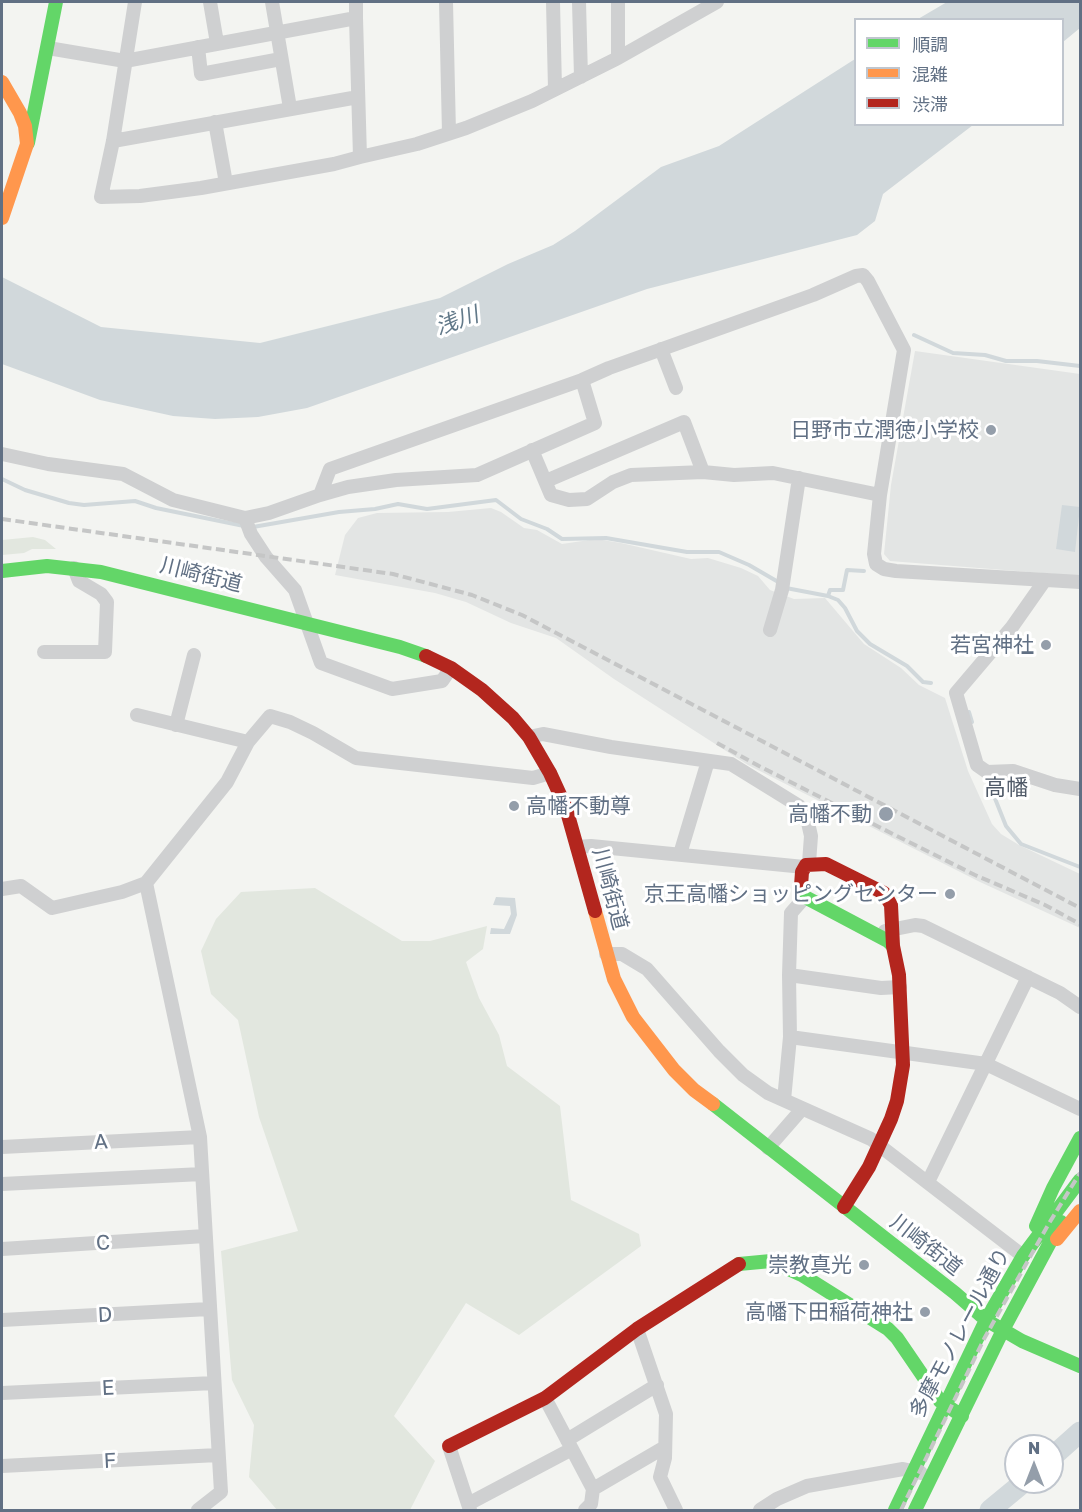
<!DOCTYPE html>
<html>
<head>
<meta charset="utf-8">
<style>
  body { margin:0 }
  #map { position:relative; width:1082px; height:1512px; overflow:hidden; background:#f3f4f1; font-family:"Golos Text","Noto Sans JP",sans-serif }
  canvas { display:block }
  .frame { position:absolute; inset:0; border:3px solid #617084; pointer-events:none }
  .legend { position:absolute; left:854px; top:18px; width:210px; height:108px; box-sizing:border-box; background:#fff; border:2px solid #c0c6ce; margin:0; padding:8px 10px; list-style:none; font-size:18px; color:#617084 }
  .legend li { display:flex; align-items:center; gap:12px; height:30px }
  .legend b { width:30px; border:2px solid #c0c6ce }
  .north { position:absolute; left:1004px; top:1434px; width:60px; height:60px; box-sizing:border-box; background:#fff; border:2px solid #c0c6ce; border-radius:50%; rotate:0deg; font-size:16px; font-weight:700; line-height:24px; text-align:center; color:#617084 }
  .north::after { content:''; display:block; margin:auto; width:21px; height:27px; background:#949eaa; clip-path:polygon(50% 0,100% 100%,50% 72%,0 100%) }
</style>
</head>
<body>
<div id="map">
<canvas width="1082" height="1512"></canvas>
<div class="frame"></div>
<ul class="legend">
<li><b style="height:8px;background:#63d668"></b>順調</li>
<li><b style="height:8px;background:#ff974d"></b>混雑</li>
<li><b style="height:8px;background:#b3261e"></b>渋滞</li>
</ul>
<div class="north">N</div>
</div>
<script>
const ctx = document.querySelector('canvas').getContext('2d');
ctx.lineJoin = 'round';
function fillPath(path, color) {
  ctx.fillStyle = color;
  ctx.fill(path, 'evenodd');
}
function shape(rows) {
  const path = new Path2D();
  for (const r of rows) {
    path.moveTo(r[0], r[1]);
    for (let i = 2; i < r.length; i += 2) path.lineTo(r[i], r[i + 1]);
  }
  return path;
}
function stroke(path, color, width, dash) {
  ctx.strokeStyle = color;
  ctx.lineWidth = width;
  ctx.lineCap = dash ? 'butt' : 'round';
  ctx.setLineDash(dash || []);
  ctx.stroke(path);
}
function label(font, color, halo, rows, align = 'center') {
  ctx.font = font + ' "Golos Text","Noto Sans JP",sans-serif';
  ctx.lineWidth = 6;
  ctx.setLineDash([]);
  ctx.textBaseline = 'middle';
  ctx.strokeStyle = halo;
  ctx.fillStyle = color;
  for (const [text, x, y, turn = 0] of rows) {
    ctx.save();
    ctx.translate(x, y);
    ctx.rotate((+turn || 0) * Math.PI / 180);
    ctx.textAlign = isNaN(turn) ? turn : align;
    if (halo) ctx.strokeText(text, 0, 0);
    ctx.fillText(text, 0, 0);
    ctx.restore();
  }
}
fillPath(shape([
  [915,351,1080,374,1080,576,890,561,884,554,891,485],
  [491,508,501,512,524,528,537,530,562,544,596,539,621,543,691,559,708,558,741,568,758,576,770,590,794,599,825,598,864,644,901,668,919,685,945,698,968,771,992,824,1001,834,1019,845,1080,874,1080,928,980,882,748,765,614,679,556,638,511,623,466,602,435,593,335,575,345,535,358,518,377,513,448,512]
]), '#e3e5e4');
fillPath(shape([
  [33,537,45,540,56,549,32,549,24,553,2,555,2,540],
  [315,888,402,941,430,941,487,926,483,949,466,962,479,998,499,1035,507,1066,560,1106,571,1200,639,1234,641,1246,519,1335,466,1303,394,1416,435,1461,410,1510,277,1510,249,1477,254,1425,232,1380,221,1251,298,1231,259,1117,238,1020,211,994,201,951,216,919,241,892]
]), '#e2e7df');
fillPath(shape([
  [947,2,1080,2,1080,28,1063,42,1062,20,918,19],
  [855,59,856,124,973,125,883,194,875,221,857,235,647,289,307,408,258,417,215,419,173,416,100,400,2,364,2,277,101,327,260,343,440,298,508,264,553,245,575,231,661,167,719,146],
  [1062,505,1080,507,1075,552,1056,549],
  [496,897,515,898,517,915,510,934,490,934,491,928,504,929,511,914,510,906,493,905]
]), '#d1d8db');
stroke(shape([
  [914,335,953,353,985,355,1006,361,1037,361,1080,366],
  [2,479,25,490,69,503,84,505,135,501,156,508,244,526],
  [253,527,339,512,375,509,398,504,427,509,496,500,521,519,547,529,562,539,606,538,687,552,719,552,749,565,780,583],
  [786,588,828,596,838,600,845,608,857,631,870,644,907,666,923,682,931,683],
  [828,596,830,590,843,590,847,570,864,571],
  [969,712,972,722],
  [988,781,1006,826,1021,844,1080,867]
]), '#d1d8db', 4);
stroke(shape([
  [1052,1457,1080,1432],
  [990,1510,1024,1482]
]), '#d1d8db', 21);
stroke(shape([
  [135,2,113,141,101,197,140,196,201,188,334,164,360,157],
  [210,2,217,43],
  [272,2,290,108],
  [356,2,356,18],
  [446,2,449,133],
  [553,2,555,89],
  [579,2,581,77],
  [618,2,618,58],
  [198,47,201,74,281,59],
  [48,48,125,61,356,18,360,157,417,144,466,128,532,101,618,58,717,2],
  [215,122,226,183],
  [113,141,358,97],
  [661,349,676,388],
  [532,450,551,495,569,500,587,499,613,482,631,475,703,472,734,475,773,473,880,495],
  [2,454,48,464,123,474,173,500,245,518,269,513,320,495,330,469,582,380,609,368,813,295,856,276,863,275,868,281,904,350,880,495,874,554,876,564,884,569,896,571,1080,582],
  [546,481,684,422,703,472],
  [320,495,348,487,396,480,477,475,595,423,582,380],
  [245,518,251,534,266,557,295,590,321,663,392,689,442,681,451,668],
  [1045,580,1012,627,956,693,977,765,987,772,1013,771,1055,785,1080,789],
  [770,630,782,590,799,478],
  [44,652,105,652,107,602,101,594,79,581,74,568],
  [137,715,248,742],
  [176,725,194,655],
  [529,737,543,734,611,747,731,764,799,806,806,814,811,836,809,863],
  [577,847,591,846,804,867],
  [680,854,708,761],
  [2,889,21,886,52,908,122,892,146,883],
  [885,931,915,925,923,926,1060,993,1080,1007],
  [606,954,622,954,647,969,719,1051,743,1075,768,1093,871,1139,1023,1256],
  [789,975,881,988,900,987],
  [790,1037,986,1064,1080,1109],
  [784,1100,790,1037,789,975,791,913,805,897],
  [2,1147,200,1137],
  [768,1148,802,1109],
  [928,1182,1028,977],
  [2,1184,202,1174],
  [2,1249,205,1236],
  [2,1320,209,1309],
  [637,1329,666,1414,665,1458,660,1477,676,1510],
  [2,1393,214,1383],
  [545,1398,593,1489],
  [567,1440,657,1385],
  [449,1446,470,1510],
  [2,1466,218,1455],
  [468,1504,572,1449],
  [198,1510,221,1492,200,1137,146,883,227,782,248,742,270,716,290,722,313,733,356,758,533,778,550,773],
  [585,1510,591,1504,593,1489,665,1447],
  [760,1510,777,1499,807,1486,903,1469,921,1473]
]), '#cfd0d1', 14);
stroke(shape([
  [28,143,56,2],
  [2,571,47,566,101,572,400,647,426,656],
  [801,886,801,892,805,897,888,941,893,946],
  [713,1104,955,1293,986,1320,1022,1341,1080,1366],
  [1036,1226,1053,1188,1080,1138],
  [739,1264,771,1261,802,1275,888,1329,897,1338,940,1401,962,1416],
  [895,1510,986,1320,1023,1256,1080,1180],
  [915,1510,1003,1330,1061,1222]
]), '#63d668', 14);
stroke(shape([
  [2,82,20,113,25,126,27,144,2,218],
  [595,911,614,979,633,1017,674,1070,694,1090,713,1104],
  [1057,1239,1080,1211]
]), '#ff974d', 14);
stroke(shape([
  [426,656,451,668,482,690,513,718,529,737,550,773,566,808,595,911],
  [801,886,802,872,806,865,826,864,884,893,891,905,893,946,899,975,903,1065,897,1101,891,1119,869,1167,844,1207],
  [449,1446,545,1398,637,1329,739,1264]
]), '#b3261e', 14);
stroke(shape([
  [2,519,393,574,472,595,522,615,1080,908],
  [717,743,759,766,879,827,975,875,1045,905,1080,924],
  [901,1510,984,1339,1048,1225,1080,1173]
]), '#c5c6c6', 4, [9, 4.5]);
for (const [x, y, r, color] of [
  [991,430,6,"#949eaa"],
  [1046,645,6,"#949eaa"],
  [514,806,6,"#949eaa"],
  [886,814,8,"#949eaa"],
  [950,894,6,"#949eaa"],
  [864,1265,6,"#949eaa"],
  [925,1312,6,"#949eaa"]
]) {
  const dot = new Path2D();
  dot.arc(x, y, r, 0, 2 * Math.PI);
  ctx.fillStyle = color;
  ctx.fill(dot);
  stroke(dot, '#fff', 2);
}
label('21px', '#617084', '#fff', [
  ["日野市立潤徳小学校",979,430],
  ["若宮神社",1034,645],
  ["高幡不動尊",526,806,"left"],
  ["高幡不動",872,814],
  ["京王高幡ショッピングセンター",938,894],
  ["崇教真光",852,1265],
  ["高幡下田稲荷神社",913,1312]
], 'right');
label('21px', '#617084', '#fff', [
  ["川崎街道",201,575,14],
  ["川崎街道",610,889,75],
  ["A",101,1142,-3],
  ["C",103,1243,-3],
  ["川崎街道",926,1245,38],
  ["D",105,1315,-3],
  ["多摩モノレール通り",960,1333,-62],
  ["E",108,1388,-3],
  ["F",110,1461,-3]
]);
label('italic 22px', '#627989', '#fff', [
  ["浅川",457,321,-19]
]);
label('22px', '#505a68', '#fff', [
  ["高幡",1006,788]
]);
</script>
</body>
</html>
